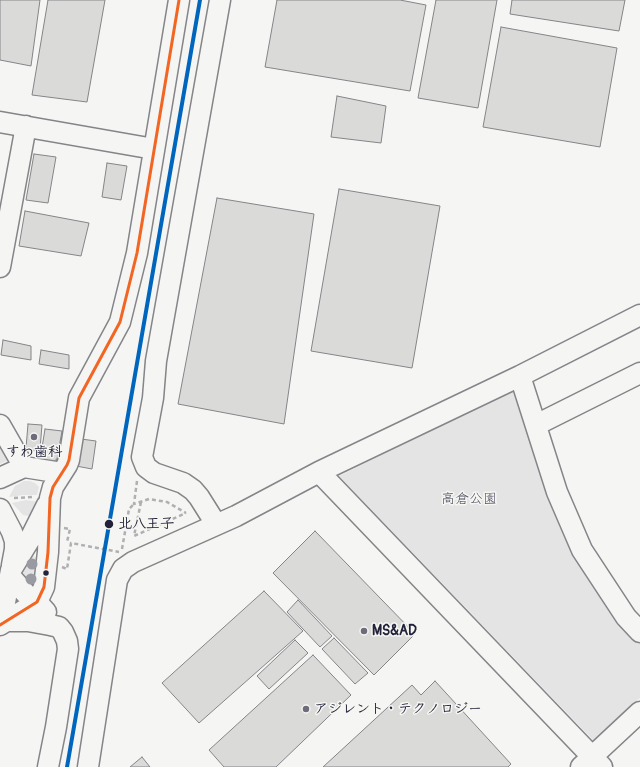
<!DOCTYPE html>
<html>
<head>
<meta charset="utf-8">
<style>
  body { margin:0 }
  canvas { display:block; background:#f5f5f3 }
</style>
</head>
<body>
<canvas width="640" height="767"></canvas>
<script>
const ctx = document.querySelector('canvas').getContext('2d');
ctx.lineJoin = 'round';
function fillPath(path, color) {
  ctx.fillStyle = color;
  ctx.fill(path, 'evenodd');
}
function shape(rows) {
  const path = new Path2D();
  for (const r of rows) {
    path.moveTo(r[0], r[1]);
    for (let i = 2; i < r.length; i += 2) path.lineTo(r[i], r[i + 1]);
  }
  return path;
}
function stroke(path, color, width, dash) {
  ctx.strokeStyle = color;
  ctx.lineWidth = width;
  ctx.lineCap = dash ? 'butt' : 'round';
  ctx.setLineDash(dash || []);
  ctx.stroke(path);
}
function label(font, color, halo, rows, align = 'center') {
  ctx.font = font + ' Pangolin,"Klee One",sans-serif';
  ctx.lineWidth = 3;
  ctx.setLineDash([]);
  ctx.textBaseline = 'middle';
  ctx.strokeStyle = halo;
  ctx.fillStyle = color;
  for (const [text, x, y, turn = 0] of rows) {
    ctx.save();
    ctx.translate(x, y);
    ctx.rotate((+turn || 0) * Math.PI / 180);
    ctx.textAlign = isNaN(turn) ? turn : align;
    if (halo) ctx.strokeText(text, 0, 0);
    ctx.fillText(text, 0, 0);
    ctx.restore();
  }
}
fillPath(shape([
  [516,389,620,621,640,644,640,698,593,740,339,476],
  [0,439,12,459,0,464],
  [24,481,30,481,35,483,39,487,37,495,23,495,9,497,15,486],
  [26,500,39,502,34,513,29,516,23,515,12,503],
  [33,556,40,559,34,587,27,586,23,572,25,560]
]), '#e4e4e4');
const building = shape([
  [0,0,40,0,31,66,0,60,0,0],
  [48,0,105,0,87,102,32,95,48,0],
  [277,0,400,0,426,5,410,91,265,67,277,0],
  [436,0,497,0,478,108,418,98,436,0],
  [512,0,625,0,619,31,510,14,512,0],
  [501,27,617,48,600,147,483,127,501,27],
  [337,96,386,106,381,143,331,137,337,96],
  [34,154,56,157,48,203,26,200,34,154],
  [107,163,127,166,121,200,102,197,107,163],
  [339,189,440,206,412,368,311,351,339,189],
  [217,198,314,214,284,424,178,404,217,198],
  [25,211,89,223,81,256,19,246,25,211],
  [3,340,31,346,31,360,1,355,3,340],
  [41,350,69,355,69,369,39,364,41,350],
  [28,424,42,425,40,449,36,449,36,451,32,450,32,449,26,448,28,424],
  [45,429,62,431,57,459,53,462,40,460,45,429],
  [81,439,96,441,92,469,76,466,81,439],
  [315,531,415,634,374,675,273,573,315,531],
  [264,591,303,631,199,723,162,683,264,591],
  [298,600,332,636,320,647,287,612,298,600],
  [334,638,368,673,355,684,322,649,334,638],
  [295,640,308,653,269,689,257,676,295,640],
  [313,655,351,695,276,767,224,767,209,750,313,655],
  [435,681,511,764,508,767,323,767,412,685,421,695,435,681],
  [142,757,150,767,130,767,142,757]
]);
fillPath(building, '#dadad9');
stroke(building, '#858589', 1);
const minor = shape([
  [0,122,154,149],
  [0,267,26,126],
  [520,376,557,492,582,550,626,617,640,632],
  [0,425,24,467],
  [536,425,640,373],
  [319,472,602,767],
  [0,478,24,467,62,473],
  [0,509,12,532,15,541,15,549,12,565],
  [216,524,199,497,193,490,183,483,154,473,146,467,142,457,153,398,156,361,220,0],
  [11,577,26,594,37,602,46,612],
  [8,621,28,621,50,625,59,627,63,632,67,641,68,649,56,727,48,767],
  [1,624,11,570,30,539,47,505],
  [0,625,37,602,44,587,48,552,50,498,53,487,67,465,69,460,79,398,120,322,137,253,179,0],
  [88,767,117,580,123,569,133,562,236,516,319,472,520,376,640,315],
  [581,767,640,712]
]);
stroke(minor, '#858589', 23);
stroke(shape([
  [137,481,134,504,149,499,167,502,186,513],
  [14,498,33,497],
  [141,502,134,536,186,513],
  [64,528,70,529,67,542],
  [122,549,129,509,134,504],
  [62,567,67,569,71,543,119,552]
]), '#b0b0b2', 2.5, [4, 3]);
stroke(minor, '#f5f5f3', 20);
stroke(shape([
  [0,625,37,602,44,587,48,552,50,498,53,487,67,465,69,460,79,398,120,322,137,253,179,0]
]), '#f26522', 3);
stroke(shape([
  [67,767,200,0]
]), '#0065bd', 4);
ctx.fillStyle = '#9a9aa3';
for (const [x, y] of [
  [32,564],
  [31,579]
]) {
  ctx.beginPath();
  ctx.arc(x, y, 5.5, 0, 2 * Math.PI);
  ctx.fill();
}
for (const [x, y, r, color] of [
  [34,437,4,"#6c6c7b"],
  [109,524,5,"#22223b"],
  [46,573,3.5,"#22223b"],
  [364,631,4,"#6c6c7b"],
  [306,709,4,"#6c6c7b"]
]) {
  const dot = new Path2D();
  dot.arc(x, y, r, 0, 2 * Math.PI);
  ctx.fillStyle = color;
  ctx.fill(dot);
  stroke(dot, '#f6f6f2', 1.5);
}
label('bold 14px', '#22223b', '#f6f6f2', [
  ["すわ歯科",34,452,"center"],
  ["MS&AD",372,631],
  ["アジレント・テクノロジー",314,709]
], 'left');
label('14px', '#4f4f62', '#f6f6f2', [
  ["高倉公園",469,499]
]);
label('bold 14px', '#22223b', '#f6f6f2', [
  ["北八王子",118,524]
], 'left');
</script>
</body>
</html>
